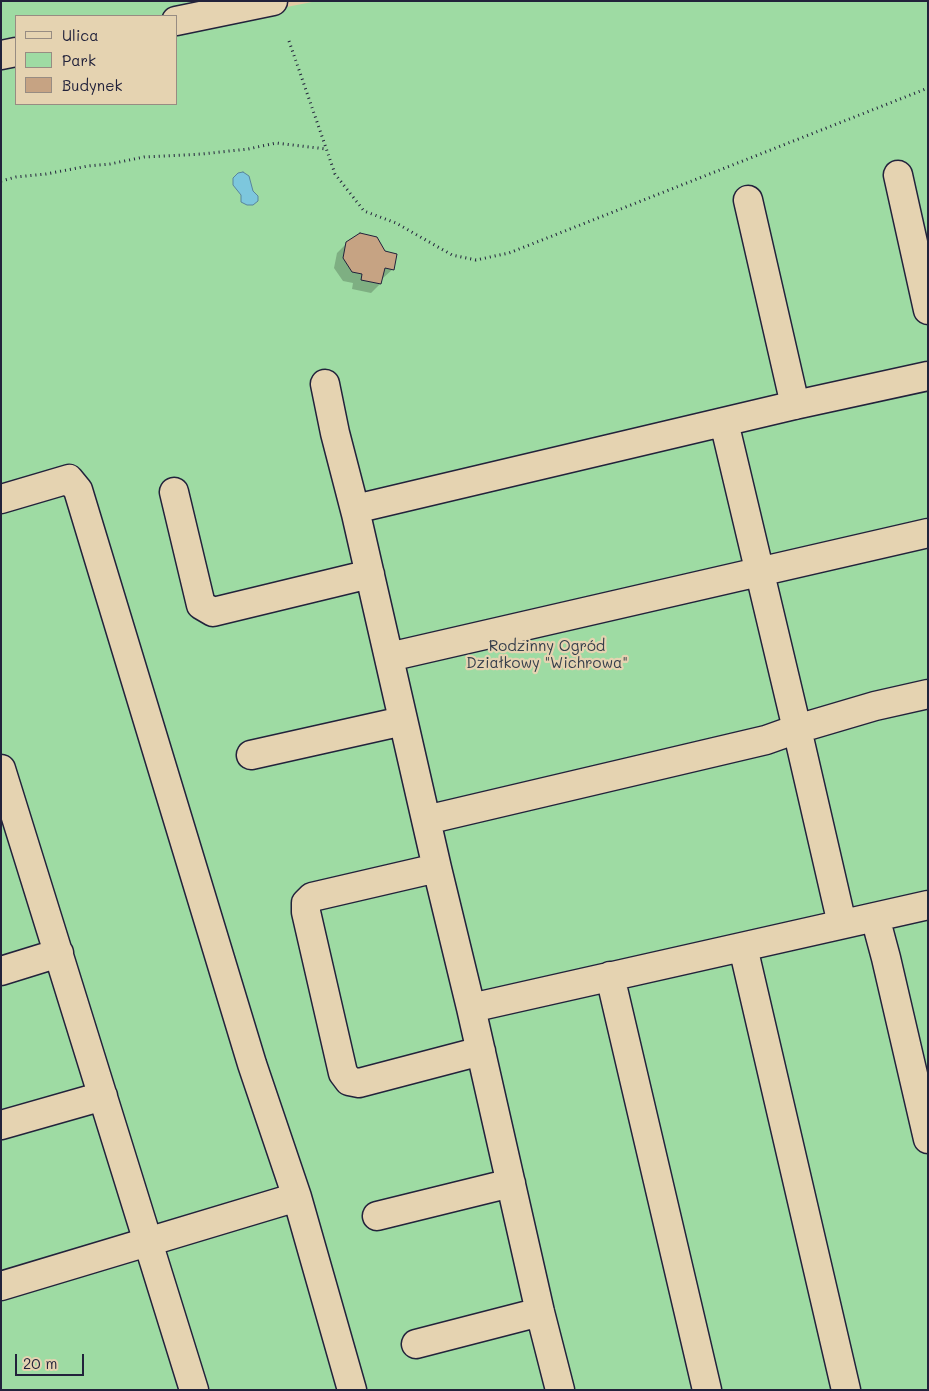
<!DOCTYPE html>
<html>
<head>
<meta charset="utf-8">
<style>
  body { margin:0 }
  #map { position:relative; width:929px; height:1391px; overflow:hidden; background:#e2caa6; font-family:Mali,sans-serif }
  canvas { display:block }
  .frame { position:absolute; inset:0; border:2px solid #22223b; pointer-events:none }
  .legend { position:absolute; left:15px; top:15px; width:162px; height:90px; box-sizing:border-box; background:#e5d3b1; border:1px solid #978c82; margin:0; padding:6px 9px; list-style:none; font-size:15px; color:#22223b }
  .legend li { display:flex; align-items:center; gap:10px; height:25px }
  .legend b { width:25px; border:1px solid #978c82 }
  .scale { position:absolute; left:15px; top:1354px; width:69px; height:22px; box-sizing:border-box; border:2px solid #22223b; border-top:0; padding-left:6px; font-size:15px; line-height:18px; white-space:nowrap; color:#22223b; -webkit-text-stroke:4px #e5d3b1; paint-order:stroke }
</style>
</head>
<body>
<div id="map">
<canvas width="929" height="1391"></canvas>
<div class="frame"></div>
<ul class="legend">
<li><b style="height:6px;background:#e5d3b1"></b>Ulica</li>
<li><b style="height:14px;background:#9edba3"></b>Park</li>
<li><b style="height:14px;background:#c6a383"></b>Budynek</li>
</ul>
<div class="scale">20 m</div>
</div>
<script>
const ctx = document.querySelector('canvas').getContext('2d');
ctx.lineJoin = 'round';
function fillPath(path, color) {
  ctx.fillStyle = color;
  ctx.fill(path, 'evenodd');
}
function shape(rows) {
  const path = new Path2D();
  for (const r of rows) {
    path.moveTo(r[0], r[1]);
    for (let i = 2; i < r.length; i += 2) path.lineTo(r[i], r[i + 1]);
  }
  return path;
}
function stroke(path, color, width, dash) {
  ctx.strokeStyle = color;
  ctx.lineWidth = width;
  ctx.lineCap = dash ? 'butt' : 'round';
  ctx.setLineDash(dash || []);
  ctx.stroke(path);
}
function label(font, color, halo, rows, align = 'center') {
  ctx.font = font + ' Mali,sans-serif';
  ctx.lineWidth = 4.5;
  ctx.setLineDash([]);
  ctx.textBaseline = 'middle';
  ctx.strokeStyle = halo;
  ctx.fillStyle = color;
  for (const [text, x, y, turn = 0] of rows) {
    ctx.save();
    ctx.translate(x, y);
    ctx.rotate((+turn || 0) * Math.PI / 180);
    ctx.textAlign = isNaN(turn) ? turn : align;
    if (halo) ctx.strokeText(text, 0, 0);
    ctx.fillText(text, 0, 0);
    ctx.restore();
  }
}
fillPath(shape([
  [1,1,251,1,175,16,16,16,16,47,1,50],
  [317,1,928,1,928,1390,1,1390,1,63,16,60,16,104,176,104,176,29]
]), '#9edba3');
const water = shape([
  [243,172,249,176,253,191,258,196,258,201,253,205,247,205,241,202,241,195,233,185,233,178,238,173,243,172]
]);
fillPath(water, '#7dc7dd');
stroke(water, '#59859c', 1);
fillPath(shape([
  [347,243,393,269,383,278,381,278,380,284,371,293,352,289,353,283,343,281,334,268,337,253]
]), '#0003');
const building = shape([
  [360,233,377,237,385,251,397,254,394,270,385,268,381,284,361,280,362,274,352,272,343,258,346,242,360,233]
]);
fillPath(building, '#c6a383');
stroke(building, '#22223b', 1);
const minor = shape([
  [176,21,273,1],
  [1,55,16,52],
  [898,175,928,310],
  [748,200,795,405],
  [325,384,335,433,356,514,437,868,471,1008,540,1312,560,1390],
  [724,422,797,729,842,924],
  [174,492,201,605,213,612,370,574],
  [1,499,69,479,78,490,252,1064,297,1197,352,1390],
  [355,509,795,405,928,376],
  [389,657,928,533],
  [251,755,403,721],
  [1,769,194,1390],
  [426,820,766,740,797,729,875,706,928,694],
  [437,868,312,897,306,903,306,912,343,1073,349,1081,359,1083,481,1051],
  [875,917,886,958,928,1139],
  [743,947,846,1390],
  [1,971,59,953],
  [610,976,707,1390],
  [471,1008,928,905],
  [1,1125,103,1096],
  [377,1216,511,1183],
  [1,1286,297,1197],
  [416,1344,540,1312]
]);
stroke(minor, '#22223b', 31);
stroke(shape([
  [289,41,335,174,364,211,396,223,452,255,476,260,509,253,928,88],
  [1,181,16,177,46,174,88,166,110,164,144,157,202,154,248,149,276,143,326,149]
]), '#22223b', 3, [1, 4]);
stroke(minor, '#e5d3b1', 28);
label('15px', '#353e4b', '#e5d3b1', [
  ["Rodzinny Ogród",547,646],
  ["Działkowy \"Wichrowa\"",547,663]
]);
</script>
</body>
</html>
